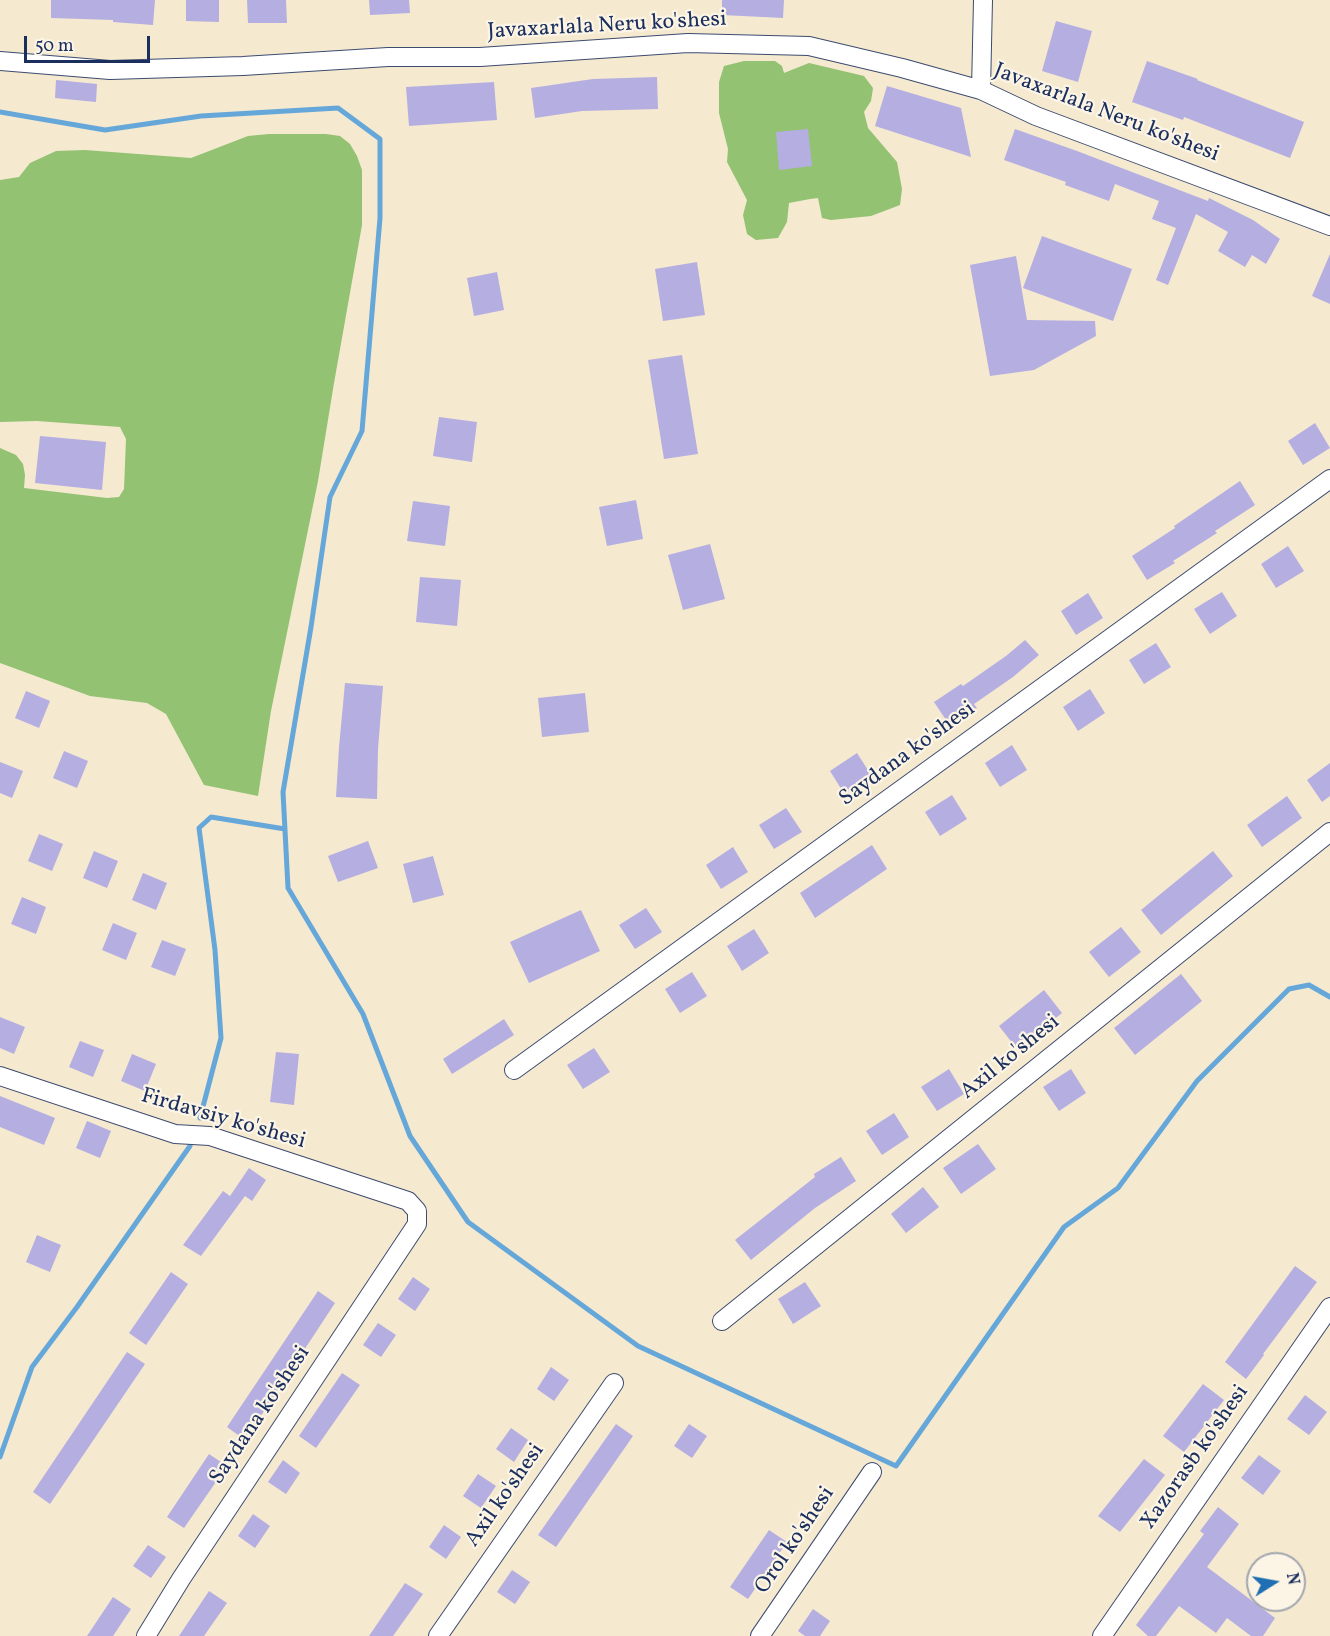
<!DOCTYPE html>
<html>
<head>
<meta charset="utf-8">
<style>
  body { margin:0 }
  #map { position:relative; width:1330px; height:1636px; overflow:hidden; background:#f5e9d0; font-family:Vollkorn,serif }
  canvas { display:block }
  .north { position:absolute; left:1246px; top:1552px; width:60px; height:60px; box-sizing:border-box; background:#fcf5e5; border:2px solid #a2a6af; border-radius:50%; rotate:79deg; font-size:16px; font-weight:700; line-height:24px; text-align:center; color:#1b2f5e }
  .north::after { content:''; display:block; margin:auto; width:21px; height:27px; background:#1f6fb2; clip-path:polygon(50% 0,100% 100%,50% 72%,0 100%) }
  .scale { position:absolute; left:24px; top:36px; width:126px; height:27px; box-sizing:border-box; border:3px solid #1b2f5e; border-top:0; padding-left:8px; font-size:18px; line-height:21px; white-space:nowrap; color:#1b2f5e; -webkit-text-stroke:4px #fcf5e5; paint-order:stroke }
</style>
</head>
<body>
<div id="map">
<canvas width="1330" height="1636"></canvas>
<div class="north">N</div>
<div class="scale">50 m</div>
</div>
<script>
const ctx = document.querySelector('canvas').getContext('2d');
ctx.lineJoin = 'round';
function fillPath(path, color) {
  ctx.fillStyle = color;
  ctx.fill(path, 'evenodd');
}
function shape(rows) {
  const path = new Path2D();
  for (const r of rows) {
    path.moveTo(r[0], r[1]);
    for (let i = 2; i < r.length; i += 2) path.lineTo(r[i], r[i + 1]);
  }
  return path;
}
function stroke(path, color, width, dash) {
  ctx.strokeStyle = color;
  ctx.lineWidth = width;
  ctx.lineCap = dash ? 'butt' : 'round';
  ctx.setLineDash(dash || []);
  ctx.stroke(path);
}
function label(font, color, halo, rows, align = 'center') {
  ctx.font = font + ' Vollkorn,serif';
  ctx.lineWidth = 4.5;
  ctx.setLineDash([]);
  ctx.textBaseline = 'middle';
  ctx.strokeStyle = halo;
  ctx.fillStyle = color;
  for (const [text, x, y, turn = 0] of rows) {
    ctx.save();
    ctx.translate(x, y);
    ctx.rotate((+turn || 0) * Math.PI / 180);
    ctx.textAlign = isNaN(turn) ? turn : align;
    if (halo) ctx.strokeText(text, 0, 0);
    ctx.fillText(text, 0, 0);
    ctx.restore();
  }
}
fillPath(shape([
  [744,61,775,61,782,66,784,73,809,63,864,76,873,88,871,101,864,112,868,128,897,162,902,189,900,205,871,216,831,220,822,218,818,198,810,199,789,203,787,222,778,238,756,240,747,234,743,215,747,200,727,162,728,149,719,113,719,82,724,66],
  [269,134,326,134,340,136,350,144,357,156,362,170,362,225,334,383,318,481,271,711,258,796,204,785,166,714,147,703,90,696,0,663,0,448,16,455,23,464,25,475,24,488,107,498,119,497,124,489,126,439,120,427,37,421,0,422,0,180,19,177,30,163,56,151,85,150,191,158,248,136]
]), '#92c272');
stroke(shape([
  [0,112,105,130,201,116,338,108,380,139,380,218,362,431,330,497,311,627,283,792,288,888,363,1014,410,1136,468,1222,638,1346,896,1466,1064,1227,1118,1188,1197,1081,1289,989,1309,985,1330,997],
  [200,1118,221,1038,215,950,199,828,211,817,285,829],
  [0,1457,32,1367,77,1307,190,1146]
]), '#66a7d9', 5);
fillPath(shape([
  [51,0,155,0,153,25,113,22,113,20,51,18],
  [186,0,219,0,219,22,186,21],
  [247,0,286,0,287,23,248,23],
  [369,0,409,0,410,13,370,15],
  [722,0,784,0,783,18,722,15],
  [1056,21,1092,31,1078,82,1042,71],
  [1147,61,1198,79,1197,80,1304,122,1290,158,1184,117,1183,120,1132,102],
  [657,77,658,109,582,111,535,118,531,88,593,79],
  [56,80,97,84,96,102,55,98],
  [494,82,497,120,409,126,406,87],
  [887,86,961,108,971,157,875,126],
  [808,129,812,166,779,170,776,132],
  [1015,129,1077,151,1208,201,1209,198,1253,220,1280,239,1266,264,1252,255,1245,267,1218,251,1228,232,1196,214,1168,285,1156,280,1176,228,1152,219,1159,201,1115,184,1109,201,1065,185,1066,182,1004,160],
  [1042,236,1132,269,1113,321,1023,288],
  [1330,254,1330,304,1312,296],
  [1016,256,1027,320,1095,321,1096,336,1034,370,990,376,970,265],
  [697,262,705,315,663,321,655,269],
  [497,272,504,310,474,316,467,278],
  [682,355,698,454,664,459,648,360],
  [439,417,477,422,472,462,433,456],
  [1315,423,1330,448,1303,465,1288,441],
  [40,436,106,442,102,490,35,483],
  [1240,481,1255,505,1215,531,1217,533,1173,561,1175,563,1147,580,1132,556,1175,528,1174,526],
  [636,500,643,539,607,546,599,507],
  [413,501,450,506,445,546,407,541],
  [710,544,725,599,683,610,668,555],
  [1288,546,1304,571,1276,588,1261,564],
  [420,577,461,580,457,626,416,622],
  [1222,592,1237,616,1210,634,1194,609],
  [1088,593,1103,618,1076,635,1061,611],
  [1025,640,1039,655,1013,677,974,704,977,708,950,726,934,702,961,684,963,686,1006,656],
  [1156,643,1171,667,1144,684,1129,660],
  [345,683,383,686,378,749,377,799,336,797,339,747],
  [1090,689,1105,713,1078,731,1063,707],
  [26,691,50,701,39,728,15,718],
  [585,693,589,732,542,737,538,698],
  [1012,745,1027,770,1000,787,985,763],
  [64,751,88,761,77,788,53,778],
  [857,753,873,778,845,795,830,771],
  [0,762,23,771,12,798,0,793],
  [1330,763,1330,796,1322,802,1307,780],
  [952,795,967,819,940,836,925,812],
  [1287,796,1302,818,1262,847,1247,825],
  [786,808,802,832,774,849,759,825],
  [39,834,63,844,52,871,28,861],
  [368,841,378,868,338,882,328,856],
  [872,845,887,869,815,918,800,893],
  [733,847,748,872,721,889,706,865],
  [94,851,118,861,107,888,83,878],
  [1213,851,1233,876,1161,935,1141,910],
  [433,856,444,895,413,903,403,864],
  [143,873,167,883,156,910,132,900],
  [22,897,46,907,36,934,11,924],
  [646,908,662,932,635,949,619,925],
  [581,910,600,951,529,983,510,942],
  [113,923,137,933,126,960,102,950],
  [1121,927,1141,952,1109,977,1089,952],
  [754,929,769,953,742,971,727,946],
  [162,940,186,949,175,976,151,967],
  [692,972,707,996,680,1013,665,989],
  [1181,974,1202,1001,1135,1055,1114,1028],
  [1044,990,1062,1013,1017,1049,999,1026],
  [0,1017,25,1027,14,1054,0,1048],
  [504,1019,514,1035,452,1074,443,1059],
  [80,1041,104,1050,93,1077,69,1067],
  [594,1048,610,1072,583,1089,567,1065],
  [276,1052,299,1054,294,1105,270,1102],
  [132,1054,156,1064,145,1091,121,1081],
  [949,1069,964,1094,937,1111,921,1087],
  [1071,1069,1086,1093,1059,1111,1043,1087],
  [0,1096,55,1118,44,1145,0,1127],
  [894,1113,909,1137,882,1155,866,1131],
  [87,1121,111,1131,100,1158,76,1148],
  [978,1144,996,1169,961,1194,943,1168],
  [841,1157,856,1181,815,1208,751,1260,735,1240,815,1177,814,1174],
  [249,1168,266,1180,252,1201,245,1196,201,1256,183,1245,223,1191,230,1196],
  [923,1187,939,1207,906,1233,891,1214],
  [37,1235,61,1245,50,1272,26,1262],
  [1295,1266,1317,1282,1263,1354,1264,1355,1246,1379,1225,1362],
  [171,1272,188,1284,146,1345,129,1333],
  [413,1277,430,1289,415,1311,398,1299],
  [805,1282,821,1306,793,1324,778,1299],
  [318,1291,335,1303,245,1440,227,1427],
  [378,1323,396,1335,381,1357,363,1345],
  [127,1352,145,1364,50,1504,33,1492],
  [551,1367,569,1380,554,1401,537,1389],
  [342,1373,360,1385,316,1448,299,1436],
  [1203,1384,1224,1400,1184,1452,1163,1436],
  [1305,1395,1327,1412,1309,1435,1287,1419],
  [616,1424,633,1436,556,1547,538,1535],
  [689,1424,707,1436,692,1458,674,1446],
  [511,1428,528,1440,514,1462,496,1449],
  [209,1454,227,1466,184,1528,167,1517],
  [1259,1455,1281,1471,1263,1495,1241,1478],
  [1144,1459,1165,1475,1120,1532,1098,1516],
  [283,1460,300,1473,286,1494,268,1482],
  [478,1474,496,1486,481,1508,463,1496],
  [1218,1507,1239,1524,1207,1567,1275,1618,1263,1636,1251,1636,1227,1618,1216,1633,1179,1606,1156,1636,1148,1636,1136,1625,1204,1534,1200,1531],
  [253,1514,270,1526,255,1548,238,1536],
  [444,1525,461,1537,446,1559,429,1547],
  [769,1530,787,1542,748,1599,730,1587],
  [148,1545,166,1557,151,1578,133,1566],
  [512,1570,530,1582,515,1604,497,1592],
  [405,1583,423,1594,393,1636,369,1636],
  [209,1591,227,1603,204,1636,179,1636],
  [113,1597,131,1609,113,1636,87,1636],
  [813,1609,830,1621,820,1636,805,1636,798,1631]
]), '#b5aee1');
const minor = shape([
  [0,61,110,70,243,66,388,57,480,57,688,43,809,46,902,68,981,90,1036,116,1330,226],
  [981,90,983,0],
  [514,1070,1330,479],
  [0,1076,175,1134,210,1136,408,1201,417,1211,417,1224,181,1579,146,1636],
  [722,1321,1330,832],
  [438,1636,614,1383],
  [760,1636,872,1472],
  [1102,1636,1330,1307]
]);
stroke(minor, '#3c4b6f', 20);
stroke(minor, '#fff', 18);
label('22px', '#1b2f5e', '#fcf5e5', [
  ["Javaxarlala Neru ko'shesi",607,27,-3],
  ["Javaxarlala Neru ko'shesi",1106,114,21],
  ["Saydana ko'shesi",908,755,-36],
  ["Axil ko'shesi",1011,1058,-39],
  ["Firdavsiy ko'shesi",223,1120,16],
  ["Saydana ko'shesi",261,1416,-56],
  ["Xazorasb ko'shesi",1196,1458,-55],
  ["Axil ko'shesi",506,1496,-55],
  ["Orol ko'shesi",796,1541,-56]
]);
</script>
</body>
</html>
